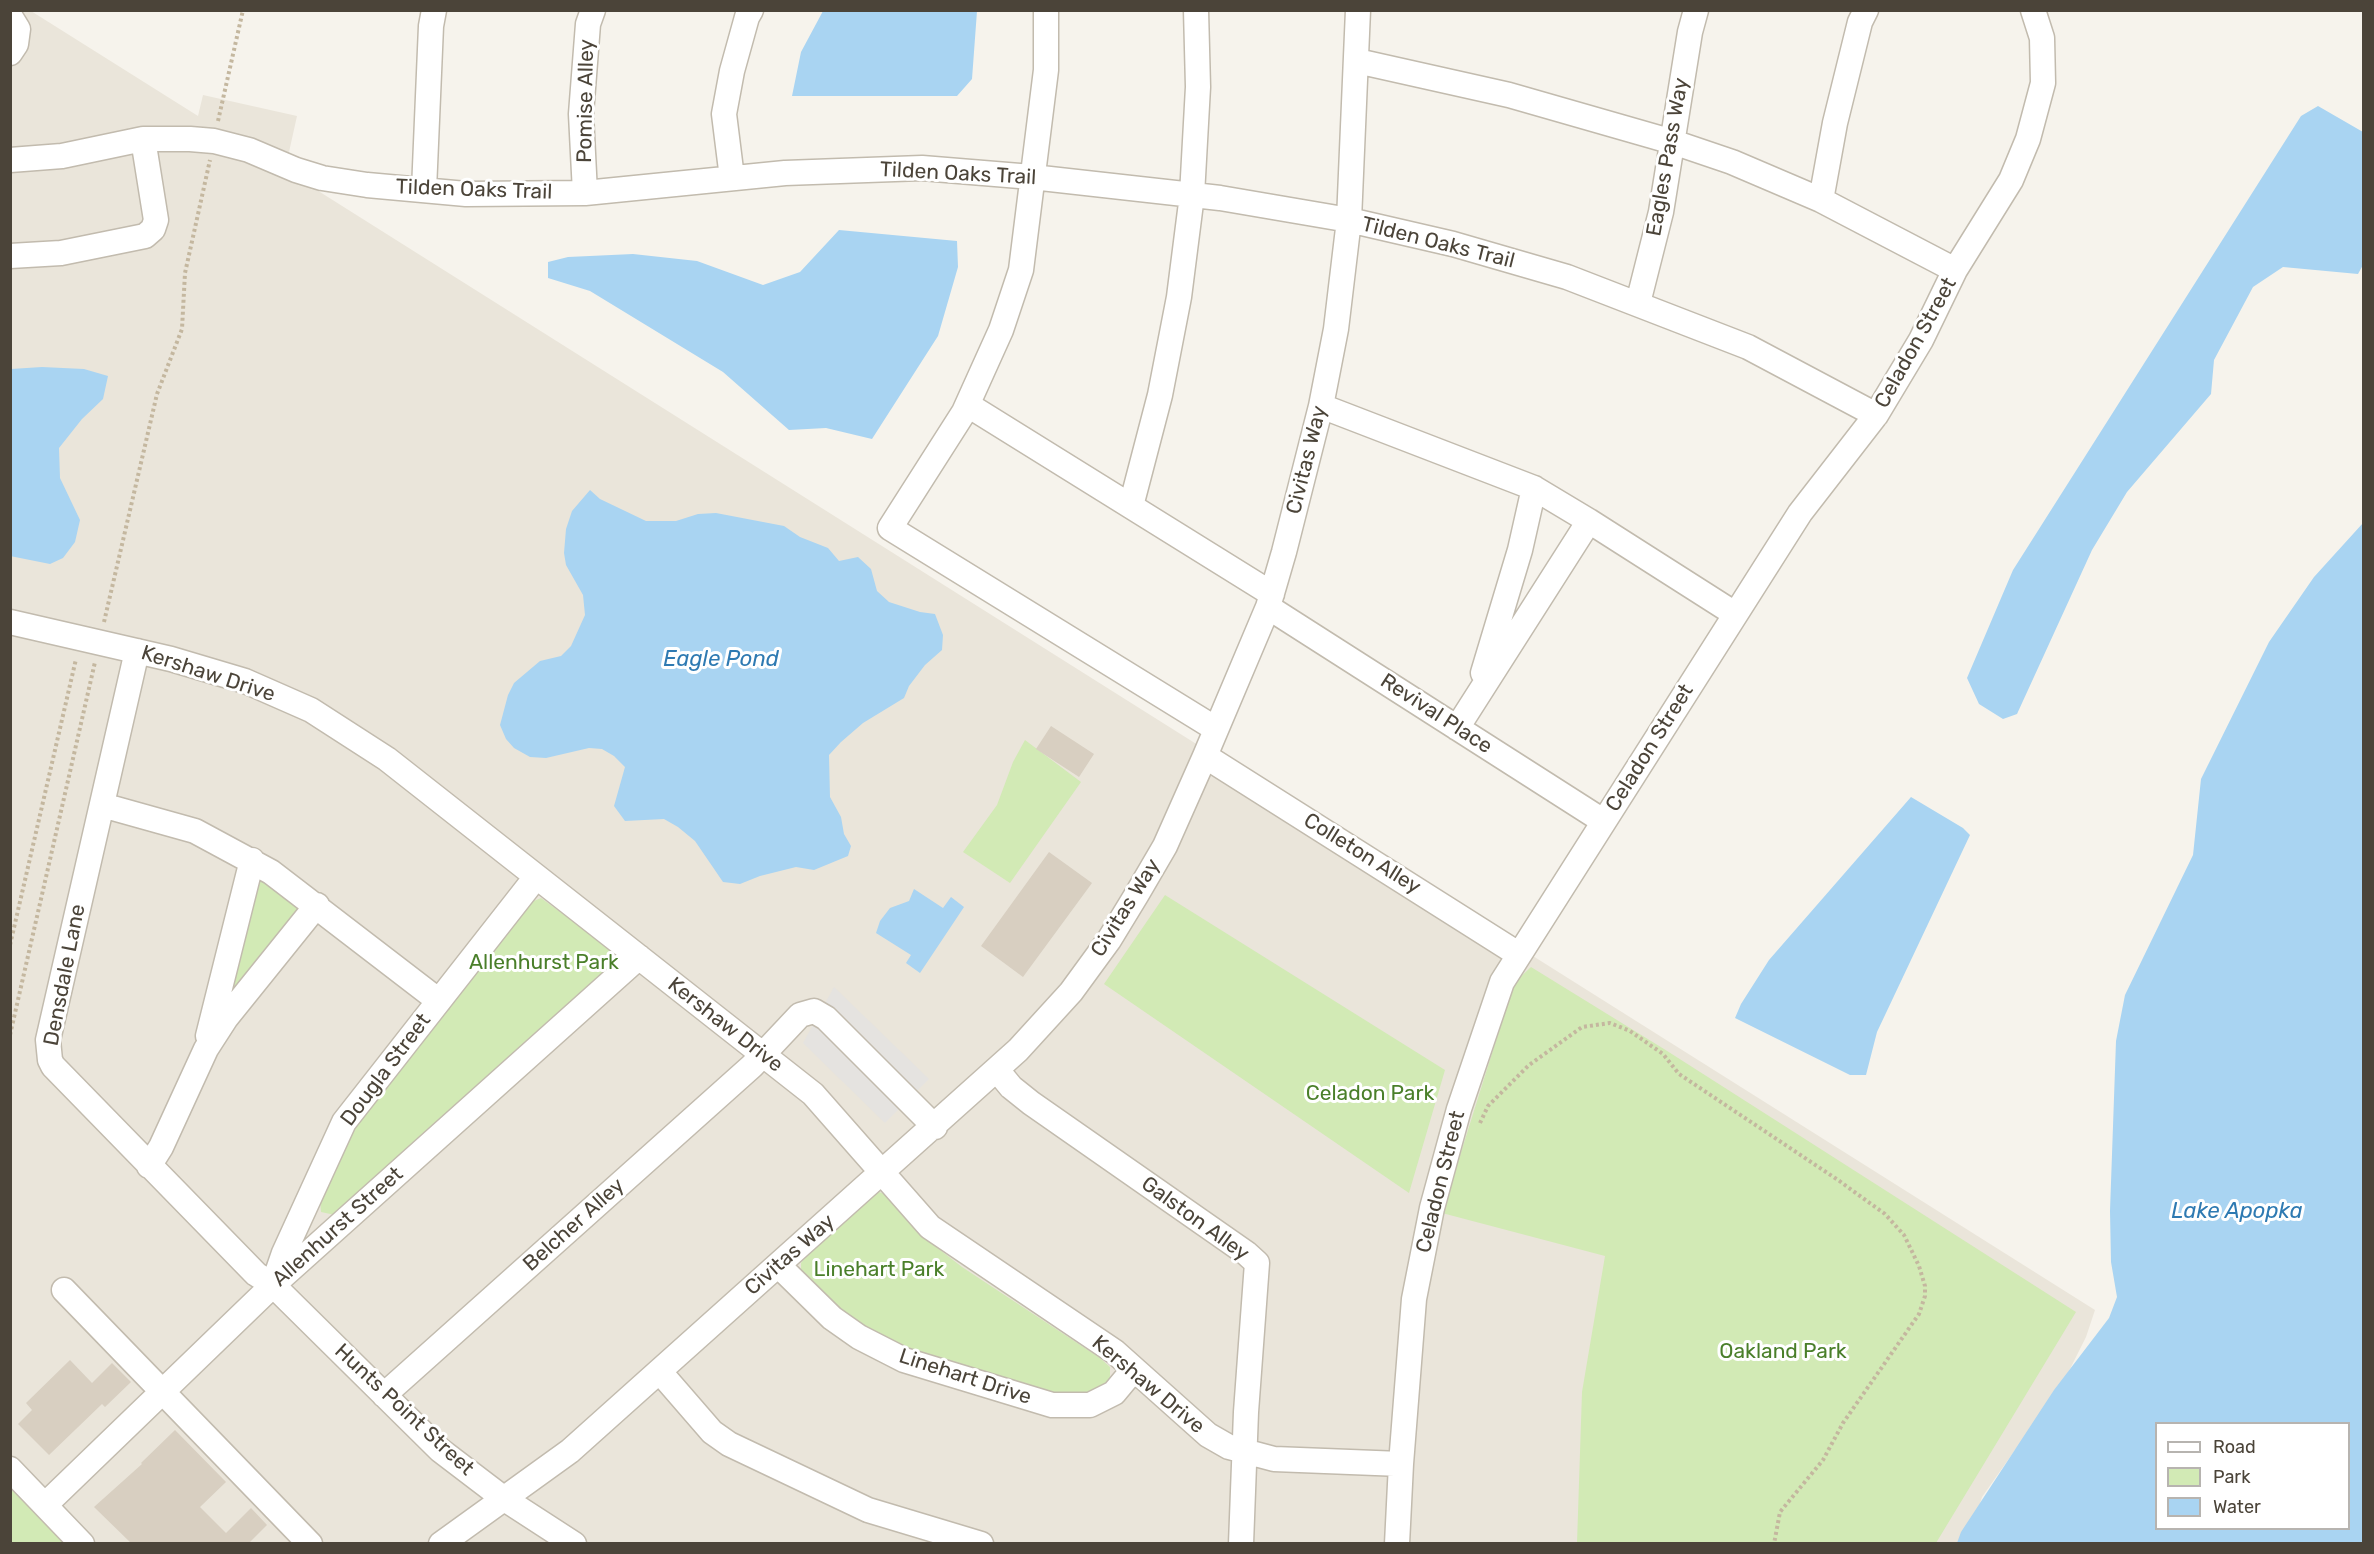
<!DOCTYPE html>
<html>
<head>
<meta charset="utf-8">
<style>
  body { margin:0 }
  #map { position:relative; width:2374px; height:1554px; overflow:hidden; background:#f6f3ec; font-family:Rubik,sans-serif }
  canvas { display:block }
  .frame { position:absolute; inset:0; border:12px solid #4b4439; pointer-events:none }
  .legend { position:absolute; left:2155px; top:1422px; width:195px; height:108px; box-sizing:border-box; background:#fff; border:2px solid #b7b4b0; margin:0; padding:8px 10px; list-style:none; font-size:18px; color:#4b4439 }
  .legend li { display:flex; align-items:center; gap:12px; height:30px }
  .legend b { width:30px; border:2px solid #b7b4b0 }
</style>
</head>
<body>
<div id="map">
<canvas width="2374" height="1554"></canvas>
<div class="frame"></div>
<ul class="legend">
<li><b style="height:8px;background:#fff"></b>Road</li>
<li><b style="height:16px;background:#d2eab5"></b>Park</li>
<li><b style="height:16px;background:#a9d4f2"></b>Water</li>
</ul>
</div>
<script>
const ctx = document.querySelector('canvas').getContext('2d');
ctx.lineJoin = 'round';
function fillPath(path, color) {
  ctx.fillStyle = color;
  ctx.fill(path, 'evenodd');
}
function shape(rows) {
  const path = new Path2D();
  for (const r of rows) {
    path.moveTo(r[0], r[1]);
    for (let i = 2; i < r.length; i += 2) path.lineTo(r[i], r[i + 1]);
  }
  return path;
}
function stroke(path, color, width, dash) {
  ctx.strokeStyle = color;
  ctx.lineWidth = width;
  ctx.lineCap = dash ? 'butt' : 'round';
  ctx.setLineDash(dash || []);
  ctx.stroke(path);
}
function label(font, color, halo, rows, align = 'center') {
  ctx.font = font + ' Rubik,sans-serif';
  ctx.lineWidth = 6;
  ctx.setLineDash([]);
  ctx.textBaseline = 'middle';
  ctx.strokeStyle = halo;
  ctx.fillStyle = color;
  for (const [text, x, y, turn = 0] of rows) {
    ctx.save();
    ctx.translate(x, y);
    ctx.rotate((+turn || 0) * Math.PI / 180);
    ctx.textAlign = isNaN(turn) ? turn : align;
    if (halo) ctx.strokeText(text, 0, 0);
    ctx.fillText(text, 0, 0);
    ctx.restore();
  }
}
fillPath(shape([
  [11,11,31,11,198,116,203,95,297,116,285,170,2095,1310,2086,1337,2069,1371,2027,1441,2015,1450,1982,1497,1974,1523,1957,1543,11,1544]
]), '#eae5da');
fillPath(shape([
  [1025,740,1081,782,1010,883,963,852,997,805,1013,762],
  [269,879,300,909,226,1003,259,880],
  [1165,895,1445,1070,1409,1193,1104,984],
  [541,898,607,946,616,958,613,967,335,1215,321,1212,320,1200,351,1129,529,903],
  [1531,967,1664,1049,2076,1312,1936,1543,1577,1543,1582,1392,1605,1256,1442,1213,1514,983],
  [879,1192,888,1195,905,1218,926,1239,962,1267,1100,1358,1110,1367,1110,1378,1102,1388,1088,1392,1071,1395,1044,1392,909,1351,874,1333,836,1307,801,1273,801,1263,807,1255,868,1199],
  [10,1487,19,1496,65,1543,11,1543]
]), '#d2eab5');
fillPath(shape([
  [834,987,929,1079,885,1123,803,1043]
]), '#e5e3e0');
fillPath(shape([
  [823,11,977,11,972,79,957,96,792,96,801,52],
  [2318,106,2363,132,2363,265,2358,274,2283,267,2253,287,2214,360,2211,394,2127,492,2092,550,2017,714,2003,719,1979,704,1967,678,2013,570,2301,116],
  [839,230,957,241,958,267,938,336,872,439,826,428,789,430,723,372,590,291,548,278,548,262,568,257,633,254,697,261,763,285,800,272],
  [42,367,84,369,108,376,103,399,82,419,59,448,60,478,80,520,75,542,63,558,50,564,10,556,11,369],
  [590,490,600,499,646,521,676,521,698,514,716,513,784,526,800,537,828,548,839,561,858,557,871,569,877,591,889,602,920,612,935,614,943,635,942,650,925,665,909,686,904,698,863,723,841,742,829,755,830,797,841,817,844,834,851,846,848,856,814,870,796,867,760,876,740,884,723,882,695,841,678,827,664,819,625,821,614,806,625,767,614,756,602,749,589,748,546,758,530,757,514,748,506,739,500,725,508,695,514,683,540,661,561,656,571,646,585,615,583,595,566,565,564,553,566,529,572,511],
  [2363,523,2363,1543,1957,1543,1961,1532,2054,1390,2109,1318,2117,1297,2111,1262,2110,1211,2116,1041,2125,995,2193,855,2201,779,2269,642,2314,577],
  [2156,1424,2348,1424,2348,1528,2156,1528],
  [1911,797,1963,828,1970,835,1877,1032,1866,1075,1850,1075,1735,1018,1741,1004,1769,960],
  [914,889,943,908,951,897,964,907,920,973,906,963,911,955,876,933,880,921,890,908,909,901]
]), '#a9d4f2');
fillPath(shape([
  [1051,726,1094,754,1079,777,1036,749],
  [1049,852,1092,883,1023,977,981,946],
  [70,1360,92,1383,112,1363,131,1382,105,1407,102,1404,49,1455,18,1424,32,1410,26,1403],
  [175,1430,226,1482,200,1507,226,1533,251,1508,267,1525,248,1544,132,1544,94,1507,142,1464,141,1463]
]), '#d8cfc1');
const minor = shape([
  [1046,10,1046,70,1021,270,1001,330,964,412,890,528,1216,729],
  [10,16,18,29,16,44,10,53],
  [1357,61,1509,95,1673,142,1732,162,1821,200,1955,270],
  [10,160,62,156,143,139,190,139,214,141,249,150,296,170,322,178,367,185,466,194,585,193,785,173,922,168,1032,177,1220,198,1349,220,1453,244,1567,277,1748,347,1876,415],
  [732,178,724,114,732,71,747,17,751,10],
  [424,190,431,26,434,10],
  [585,193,581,114,588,24,593,10],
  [1821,200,1835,123,1860,22,1866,10],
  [10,256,61,253,145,236,153,229,156,220,143,139],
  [1638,303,1661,212,1690,32,1696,10],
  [968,405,1272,594],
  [1321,406,1534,488,1589,521,1457,728],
  [1131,506,1160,395,1179,297,1192,195,1198,87,1196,10],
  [1589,521,1735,614],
  [1268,607,1603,821],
  [10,622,171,659,245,681,311,710,387,759,813,1094,930,1227,1115,1352,1208,1435,1229,1447,1274,1459,1401,1464],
  [137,651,48,1040,50,1060,53,1066,256,1274,273,1285,440,1450,503,1498,574,1544],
  [1483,673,1520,550,1534,488],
  [1205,756,1518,954],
  [102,805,195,831,271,872,439,1001],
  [208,1036,252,860],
  [997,1070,1011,1087,1031,1103,1246,1253,1257,1263,1246,1412,1241,1544],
  [149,1166,161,1147,206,1049,226,1018,317,905],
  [778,1265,832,1318,859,1337,904,1360,1052,1405,1090,1405,1114,1393,1134,1369],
  [274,1282,284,1253,344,1122,536,877],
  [64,1290,310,1544],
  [660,1372,712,1432,729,1444,868,1510,981,1544],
  [384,1395,752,1066,800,1015,814,1011,826,1018,935,1127],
  [10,1469,82,1544],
  [45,1505,273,1285,639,957],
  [441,1544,570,1451,1018,1050,1071,992,1109,940,1137,894,1165,846,1205,756,1268,607,1284,552,1321,406,1336,329,1349,220,1358,10],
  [1397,1544,1401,1464,1414,1299,1432,1208,1459,1109,1502,982,1800,513,1876,415,1921,340,1955,270,2011,180,2028,139,2043,83,2042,38,2033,10]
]);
stroke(minor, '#c2bbae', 27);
stroke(shape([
  [218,121,243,10],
  [104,622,157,394,182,329,185,273,210,160],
  [10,945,76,659],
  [10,1035,95,662],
  [1480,1123,1488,1106,1529,1065,1582,1027,1610,1023,1630,1031,1663,1054,1679,1074,1838,1180,1885,1214,1904,1235,1919,1266,1925,1286,1925,1296,1919,1314,1843,1423,1823,1460,1780,1512,1774,1544]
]), '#c4b79f', 4, [3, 3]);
stroke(minor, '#fff', 24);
label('21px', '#4b4439', '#fff', [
  ["Pomise Alley",586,101,-89],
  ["Eagles Pass Way",1668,157,-80],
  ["Tilden Oaks Trail",958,174,3],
  ["Tilden Oaks Trail",474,190,2],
  ["Tilden Oaks Trail",1438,243,14],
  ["Celadon Street",1916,343,-61],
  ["Civitas Way",1307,460,-76],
  ["Kershaw Drive",208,674,18],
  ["Revival Place",1436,714,33],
  ["Celadon Street",1650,748,-58],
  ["Colleton Alley",1362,854,32],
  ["Civitas Way",1126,908,-58],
  ["Densdale Lane",65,975,-79],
  ["Kershaw Drive",725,1025,38],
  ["Dougla Street",386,1070,-53],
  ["Celadon Street",1441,1182,-76],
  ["Galston Alley",1195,1219,36],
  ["Belcher Alley",574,1225,-42],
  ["Allenhurst Street",338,1227,-42],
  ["Civitas Way",790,1255,-41],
  ["Linehart Drive",965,1377,18],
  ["Kershaw Drive",1148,1385,40],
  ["Hunts Point Street",404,1410,43]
]);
label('21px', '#4a7f2a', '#fff', [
  ["Allenhurst Park",544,963],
  ["Celadon Park",1370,1094],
  ["Linehart Park",879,1270],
  ["Oakland Park",1783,1352]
]);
label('italic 22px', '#2e7ab2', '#fff', [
  ["Eagle Pond",721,660],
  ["Lake Apopka",2237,1212]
]);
</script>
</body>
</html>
